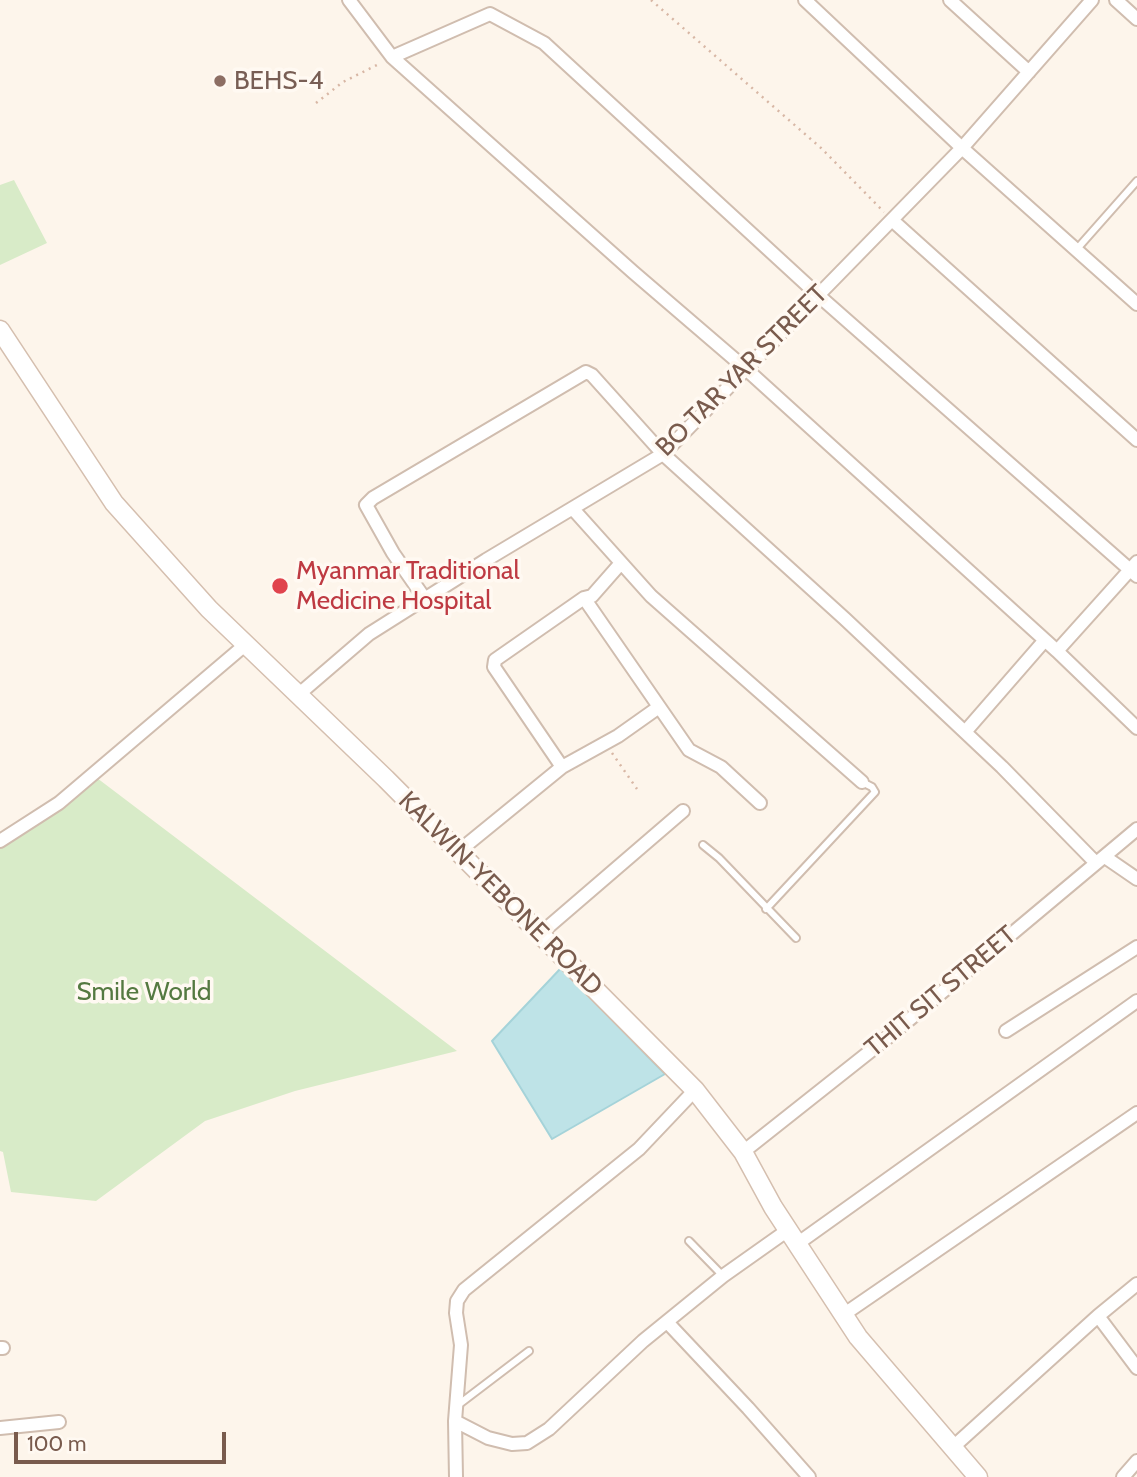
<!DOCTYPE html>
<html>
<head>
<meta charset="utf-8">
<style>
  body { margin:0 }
  #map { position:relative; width:1137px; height:1477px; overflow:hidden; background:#fdf5eb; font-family:Cabin,sans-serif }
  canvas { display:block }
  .scale { position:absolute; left:14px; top:1432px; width:212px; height:32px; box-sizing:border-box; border:4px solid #795b4d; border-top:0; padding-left:9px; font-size:21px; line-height:24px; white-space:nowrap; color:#795b4d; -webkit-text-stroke:5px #fff9f2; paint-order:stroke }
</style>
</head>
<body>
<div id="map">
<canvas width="1137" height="1477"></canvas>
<div class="scale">100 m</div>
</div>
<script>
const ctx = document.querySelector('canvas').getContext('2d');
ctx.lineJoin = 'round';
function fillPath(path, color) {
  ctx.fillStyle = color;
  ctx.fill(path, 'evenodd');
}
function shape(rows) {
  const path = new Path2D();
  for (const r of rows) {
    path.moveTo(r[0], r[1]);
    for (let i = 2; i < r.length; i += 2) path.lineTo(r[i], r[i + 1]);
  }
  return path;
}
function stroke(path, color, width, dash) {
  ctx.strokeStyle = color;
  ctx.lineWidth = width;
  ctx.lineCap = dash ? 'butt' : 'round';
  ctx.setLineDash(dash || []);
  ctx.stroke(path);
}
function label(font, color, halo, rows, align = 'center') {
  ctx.font = font + ' Cabin,sans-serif';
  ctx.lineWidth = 7;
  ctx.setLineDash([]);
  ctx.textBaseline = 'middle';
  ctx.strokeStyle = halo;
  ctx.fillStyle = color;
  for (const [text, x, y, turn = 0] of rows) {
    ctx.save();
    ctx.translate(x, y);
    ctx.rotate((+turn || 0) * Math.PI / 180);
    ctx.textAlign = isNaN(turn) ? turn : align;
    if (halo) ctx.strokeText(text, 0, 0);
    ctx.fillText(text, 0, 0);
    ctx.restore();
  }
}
fillPath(shape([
  [14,180,47,243,0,265,0,185],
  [97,778,457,1051,295,1091,205,1121,96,1201,11,1192,3,1152,0,1151,0,842]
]), '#d8ebc8');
const water = shape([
  [561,968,665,1074,552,1139,492,1041,561,968]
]);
fillPath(water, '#bee3e7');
stroke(water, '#a5d3d9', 2);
const lane = shape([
  [1076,250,1137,181],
  [703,845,719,858,796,938],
  [766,909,875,792,872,787,862,782],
  [689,1241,723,1276],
  [458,1405,529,1351]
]);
const street = shape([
  [349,0,392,57],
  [805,0,962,148,1137,304],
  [950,0,1029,72],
  [1116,0,1137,19],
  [892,220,1137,440],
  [573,509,651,596,862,782],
  [1137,576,818,295,544,43,490,14,392,57,633,272,746,369,1057,651,1137,728],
  [584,598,689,750,721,767,760,803],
  [425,599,393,553,366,505,373,498,586,372,592,375,663,454,845,619,1002,767,1096,863],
  [1057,651,1137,562],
  [298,695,369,634,486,560,663,454,962,148,1092,0],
  [965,732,1045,640],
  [562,767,494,667,495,660,584,598,592,596,621,563],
  [0,841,59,803,245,645],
  [459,851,562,767,618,736,659,707],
  [1105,857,1137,879],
  [540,934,683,811],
  [1006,1031,1137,947],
  [743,1152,892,1034,1137,829],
  [797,1244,1137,1001],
  [843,1315,1137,1113],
  [1098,1316,1137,1368],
  [667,1322,748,1408,809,1477],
  [0,1348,3,1348],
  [455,1421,488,1438,512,1444,527,1443,549,1429,643,1341,723,1276,788,1230],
  [0,1428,59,1422],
  [952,1448,1098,1316,1137,1284],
  [456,1477,455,1421,461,1345,456,1313,457,1301,464,1290,639,1149,695,1090],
  [1123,1477,1137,1461]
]);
const secondary = shape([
  [0,330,114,503,209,609,386,779,695,1090,743,1152,773,1207,858,1337,978,1477]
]);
stroke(lane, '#d0bdaf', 10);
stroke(street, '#d0bdaf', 16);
stroke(secondary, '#d5bfaf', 21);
stroke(shape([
  [651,0,821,148,884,212],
  [316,103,343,82,381,63],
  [612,753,637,789]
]), '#d8b7a5', 2.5, [2, 5]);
stroke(lane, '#fff', 6);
stroke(street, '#fff', 12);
stroke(secondary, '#fff', 18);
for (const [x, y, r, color] of [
  [220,81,7,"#8d6e63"],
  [280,586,9,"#e0444e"]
]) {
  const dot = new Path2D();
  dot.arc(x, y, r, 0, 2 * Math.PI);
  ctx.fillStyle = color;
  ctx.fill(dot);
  stroke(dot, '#fff9f2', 2.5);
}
label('26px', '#785e54', '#fff9f2', [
  ["BEHS-4",234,81]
], 'left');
label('26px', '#795b4d', '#fff9f2', [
  ["BO TAR YAR STREET",742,371,-45],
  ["KALWIN-YEBONE ROAD",500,894,45],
  ["THIT SIT STREET",941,992,-40]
]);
label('26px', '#be3a42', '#fff9f2', [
  ["Myanmar Traditional",296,571],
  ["Medicine Hospital",296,601]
], 'left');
label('26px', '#547941', '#fff9f2', [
  ["Smile World",144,992]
]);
</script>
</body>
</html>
